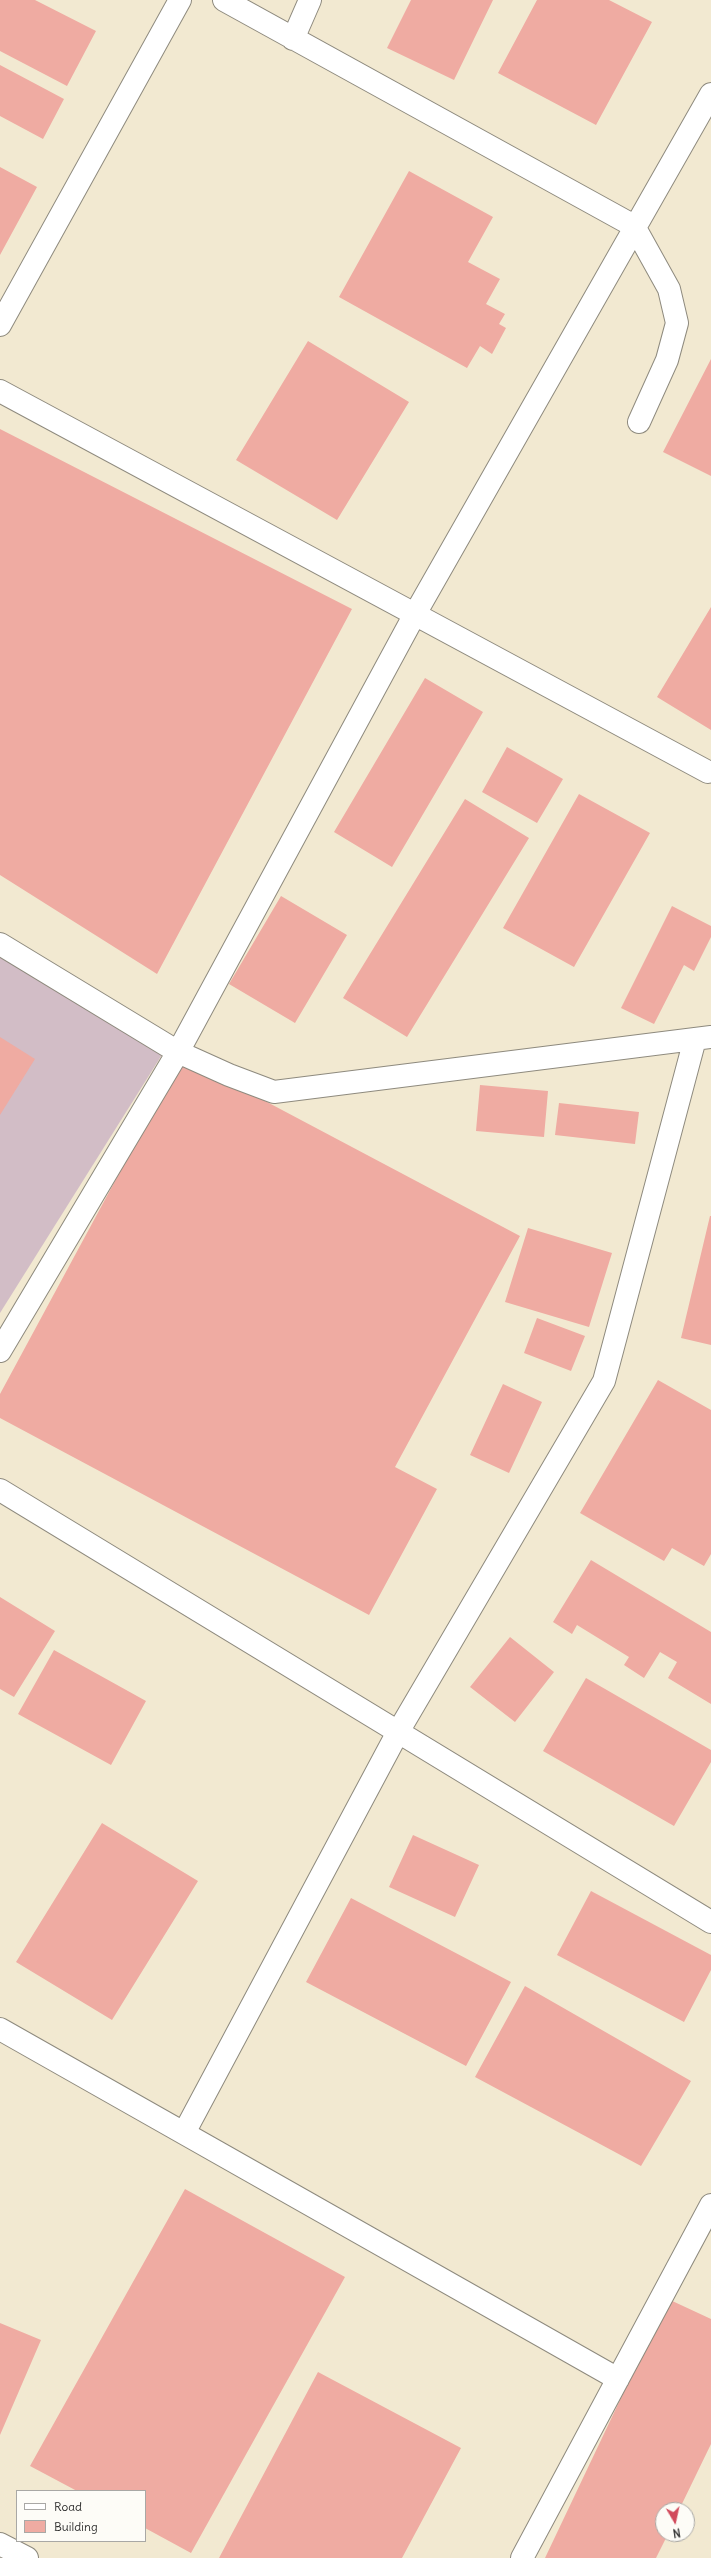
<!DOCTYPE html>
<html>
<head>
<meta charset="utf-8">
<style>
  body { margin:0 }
  #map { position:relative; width:711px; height:2558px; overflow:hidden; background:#f2e9d1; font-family:Delius,sans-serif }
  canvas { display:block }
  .legend { position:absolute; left:16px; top:2490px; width:130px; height:52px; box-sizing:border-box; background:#fdfcf7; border:1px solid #a9a8a5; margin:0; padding:5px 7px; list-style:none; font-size:12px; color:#2b2b2b }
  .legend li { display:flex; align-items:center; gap:8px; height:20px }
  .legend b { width:20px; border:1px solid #a9a8a5 }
  .north { position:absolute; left:655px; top:2502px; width:40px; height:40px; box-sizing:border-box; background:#fdfcf7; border:1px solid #a9a8a5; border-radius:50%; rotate:171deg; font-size:11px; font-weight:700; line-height:16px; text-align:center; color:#2b2b2b }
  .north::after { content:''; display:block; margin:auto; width:14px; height:18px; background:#d1495b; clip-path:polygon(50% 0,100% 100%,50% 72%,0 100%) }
</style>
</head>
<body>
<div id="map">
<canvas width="711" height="2558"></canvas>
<ul class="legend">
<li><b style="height:5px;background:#fff"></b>Road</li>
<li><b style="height:11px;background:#efaba2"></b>Building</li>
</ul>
<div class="north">N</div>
</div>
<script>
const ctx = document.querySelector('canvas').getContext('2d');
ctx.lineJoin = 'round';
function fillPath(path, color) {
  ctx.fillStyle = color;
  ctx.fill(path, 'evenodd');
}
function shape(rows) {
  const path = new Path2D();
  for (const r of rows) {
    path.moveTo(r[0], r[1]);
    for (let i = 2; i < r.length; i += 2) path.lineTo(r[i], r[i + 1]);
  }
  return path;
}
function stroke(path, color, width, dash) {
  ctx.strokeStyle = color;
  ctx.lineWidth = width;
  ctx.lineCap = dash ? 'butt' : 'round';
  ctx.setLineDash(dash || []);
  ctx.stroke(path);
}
fillPath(shape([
  [0,937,170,1042,0,1313]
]), '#d2bdc6');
fillPath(shape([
  [0,0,35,0,96,31,67,86,0,51],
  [411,0,493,0,454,80,387,48],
  [537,0,609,0,652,22,596,125,498,73],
  [0,65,64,99,43,139,0,116],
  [0,167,37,187,0,255],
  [409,171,493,217,468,262,500,279,486,304,505,314,499,324,506,328,492,354,480,346,467,368,339,297],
  [308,341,409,402,337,520,236,460],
  [711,359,711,476,663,452],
  [0,429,352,609,157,974,0,875],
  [711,607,711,730,657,697],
  [425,678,483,712,392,867,334,832],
  [507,747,563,779,537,823,482,792],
  [579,794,650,833,574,967,503,928],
  [465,799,529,838,407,1037,343,998],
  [281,896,347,935,295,1023,229,984],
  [672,906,711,926,711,937,694,971,684,965,654,1024,621,1008],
  [0,1037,35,1059,0,1115],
  [182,1057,520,1236,395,1467,437,1489,369,1615,0,1418,0,1394],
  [480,1085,548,1091,544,1137,476,1131],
  [559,1103,639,1112,635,1144,555,1135],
  [710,1216,711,1216,711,1345,681,1338],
  [528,1228,612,1253,589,1327,505,1302],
  [537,1318,585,1336,571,1371,524,1353],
  [658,1380,711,1410,711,1554,704,1566,672,1548,664,1561,580,1513],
  [503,1384,542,1402,509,1473,470,1455],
  [591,1560,711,1632,711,1704,668,1678,677,1662,660,1652,644,1678,624,1665,629,1657,577,1625,572,1634,553,1622],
  [0,1597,55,1631,14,1697,0,1689],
  [510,1637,554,1672,515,1722,470,1687],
  [54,1650,146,1701,111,1765,18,1714],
  [586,1678,711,1750,711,1762,674,1826,543,1751],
  [102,1823,198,1881,112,2020,16,1962],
  [413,1835,479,1865,455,1917,389,1887],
  [591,1891,711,1955,711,1970,684,2022,557,1955],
  [351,1898,511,1982,466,2066,306,1982],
  [525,1986,691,2081,641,2166,475,2077],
  [185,2189,345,2277,191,2553,145,2528,145,2491,77,2491,30,2466],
  [668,2299,711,2319,711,2444,679,2510,663,2510,663,2534,668,2534,656,2558,545,2558],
  [0,2323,41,2340,0,2435],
  [318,2372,461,2448,402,2558,219,2558]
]), '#efaba2');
const minor = shape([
  [224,0,634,226,669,289,677,323,667,360,639,422],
  [293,39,310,0],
  [0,325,180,0],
  [0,391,708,772],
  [0,944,178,1052,229,1075,274,1092,711,1037],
  [0,1351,178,1052,415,614,711,94],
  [0,1490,711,1922],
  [0,2029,618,2379],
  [184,2133,398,1732,604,1381,695,1039],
  [0,2544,27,2558],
  [522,2558,711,2205]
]);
stroke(minor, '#8e8a7e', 24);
stroke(minor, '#fff', 22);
</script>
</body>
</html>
